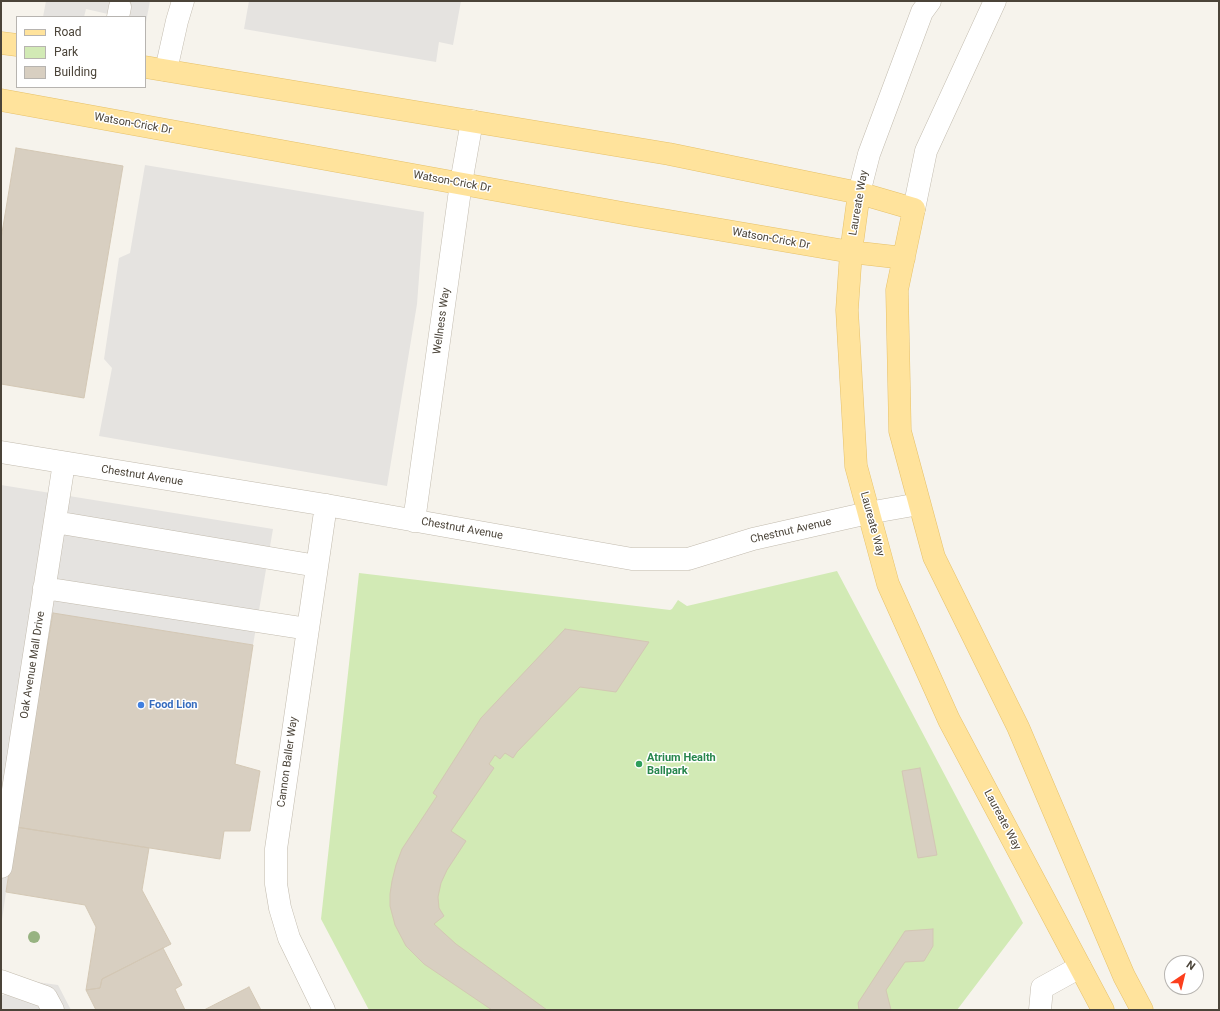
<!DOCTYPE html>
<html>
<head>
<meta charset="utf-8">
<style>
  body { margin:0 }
  #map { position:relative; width:1220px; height:1011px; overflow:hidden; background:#f6f3ec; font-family:Roboto,sans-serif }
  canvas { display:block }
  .frame { position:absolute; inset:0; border:2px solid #4b4439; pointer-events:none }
  .legend { position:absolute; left:16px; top:16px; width:130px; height:72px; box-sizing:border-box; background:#fff; border:1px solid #b7b4b0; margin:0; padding:5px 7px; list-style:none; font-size:12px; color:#4b4439 }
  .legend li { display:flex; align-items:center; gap:8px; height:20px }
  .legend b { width:20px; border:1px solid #b7b4b0 }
  .north { position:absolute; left:1164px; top:955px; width:40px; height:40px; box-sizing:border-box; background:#fff; border:1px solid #b7b4b0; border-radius:50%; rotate:35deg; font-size:11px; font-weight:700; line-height:16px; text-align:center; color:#4b4439 }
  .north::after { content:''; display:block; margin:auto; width:14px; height:18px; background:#fc3f1d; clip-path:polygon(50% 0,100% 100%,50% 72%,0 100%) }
</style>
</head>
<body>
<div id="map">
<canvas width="1220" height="1011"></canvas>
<div class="frame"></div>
<ul class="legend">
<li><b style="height:5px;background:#ffe39c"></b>Road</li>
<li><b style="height:11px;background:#d2eab5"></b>Park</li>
<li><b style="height:11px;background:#d8cfc1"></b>Building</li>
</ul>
<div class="north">N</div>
</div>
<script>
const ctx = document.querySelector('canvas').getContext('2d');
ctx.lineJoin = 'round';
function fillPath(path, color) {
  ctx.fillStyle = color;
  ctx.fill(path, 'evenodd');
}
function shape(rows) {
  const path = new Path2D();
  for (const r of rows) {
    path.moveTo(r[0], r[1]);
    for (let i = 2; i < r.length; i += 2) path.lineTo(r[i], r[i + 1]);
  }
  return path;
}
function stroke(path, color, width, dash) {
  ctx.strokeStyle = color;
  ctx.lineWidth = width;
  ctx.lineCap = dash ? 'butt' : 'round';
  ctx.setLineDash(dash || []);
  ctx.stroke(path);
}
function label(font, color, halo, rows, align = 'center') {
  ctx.font = font + ' Roboto,sans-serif';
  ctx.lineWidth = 3;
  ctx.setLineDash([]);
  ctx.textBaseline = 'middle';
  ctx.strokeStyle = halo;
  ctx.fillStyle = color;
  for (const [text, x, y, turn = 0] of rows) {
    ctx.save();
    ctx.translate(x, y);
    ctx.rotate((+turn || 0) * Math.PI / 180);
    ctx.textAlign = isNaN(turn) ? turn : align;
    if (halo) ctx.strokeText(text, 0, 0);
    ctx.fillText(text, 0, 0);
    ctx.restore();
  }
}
fillPath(shape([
  [837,571,1023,923,957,1010,369,1010,321,919,359,573,670,610,672,609,678,600,687,606]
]), '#d2eab5');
fillPath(shape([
  [46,1,150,1,146,22,145,17,121,17,86,9,84,17,43,17],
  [249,1,461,1,453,45,439,42,436,62,244,29],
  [145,165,424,212,417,304,387,486,99,436,112,368,104,359,119,258,130,253],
  [1,485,273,529,253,645,53,614,6,892,1,927],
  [29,981,58,985,71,1010,1,1010,1,996]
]), '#e5e3e0');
const building = shape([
  [16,148,123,166,84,398,1,384,1,239,16,148],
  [53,613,253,645,235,764,260,771,250,831,224,831,220,859,16,827,53,613],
  [565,629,649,642,616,692,580,687,517,752,513,758,505,753,500,759,495,755,489,764,494,768,451,831,466,841,447,870,441,883,438,897,439,908,444,916,434,924,456,944,547,1010,492,1010,424,964,406,946,395,925,390,906,390,894,392,881,396,865,402,849,437,796,433,793,481,718,565,629],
  [920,768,937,855,918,858,902,771,920,768],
  [16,827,149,848,142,890,171,944,102,979,100,988,86,990,96,927,85,905,6,892,16,827],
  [933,929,933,946,924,961,905,962,886,990,891,1010,859,1010,858,1003,905,931,933,929],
  [163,948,182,985,175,989,185,1010,96,1010,86,990,100,988,102,979,163,948],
  [249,987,261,1010,204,1010,249,987]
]);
fillPath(building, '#d8cfc1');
stroke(building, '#d3c7b4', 1);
const minor = shape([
  [118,17,120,7],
  [166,70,177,21,183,1],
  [859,193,869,154,922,12,930,1],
  [914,209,926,151,995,1],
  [1,452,326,505,632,559,688,559,753,539,868,513,919,504],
  [414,521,461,183,472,121],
  [55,522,317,566],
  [44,588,308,629],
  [1,867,64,463],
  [1,981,46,997,53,1010],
  [324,1010,289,938,280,908,276,884,276,849,326,505],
  [1040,1010,1042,988,1080,967]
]);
const major = shape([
  [1,43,17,45],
  [145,67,669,154,859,193,914,209,897,290,900,431,934,557,1018,727,1124,976,1142,1010],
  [1,100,628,214,851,252,904,258],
  [859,193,851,252,847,310,856,466,888,584,949,720,1103,1010]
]);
stroke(minor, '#c2bbae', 23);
stroke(major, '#e6c16a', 23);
stroke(minor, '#fff', 22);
stroke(major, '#ffe39c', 22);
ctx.fillStyle = '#97b381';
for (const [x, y] of [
  [34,937]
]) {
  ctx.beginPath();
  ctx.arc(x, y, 6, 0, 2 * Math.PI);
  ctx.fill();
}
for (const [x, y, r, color] of [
  [141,705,4,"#3f7fe0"],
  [639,764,4,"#2e9e5b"]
]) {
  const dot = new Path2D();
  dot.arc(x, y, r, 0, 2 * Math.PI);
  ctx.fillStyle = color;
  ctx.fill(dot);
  stroke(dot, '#fff', 1.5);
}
label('11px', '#4b4439', '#fff', [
  ["Watson-Crick Dr",133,124,10],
  ["Watson-Crick Dr",452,182,10],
  ["Laureate Way",859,203,-80],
  ["Watson-Crick Dr",771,239,10],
  ["Wellness Way",442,321,-82],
  ["Chestnut Avenue",142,476,9],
  ["Laureate Way",872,524,75],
  ["Chestnut Avenue",462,529,10],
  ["Chestnut Avenue",791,531,-13],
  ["Oak Avenue Mall Drive",33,665,-81],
  ["Cannon Baller Way",288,762,-82],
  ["Laureate Way",1002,820,62]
]);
label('bold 11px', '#366cbe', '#fff', [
  ["Food Lion",149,705]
], 'left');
label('bold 11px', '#27864d', '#fff', [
  ["Atrium Health",647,758],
  ["Ballpark",647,771]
], 'left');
</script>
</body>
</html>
